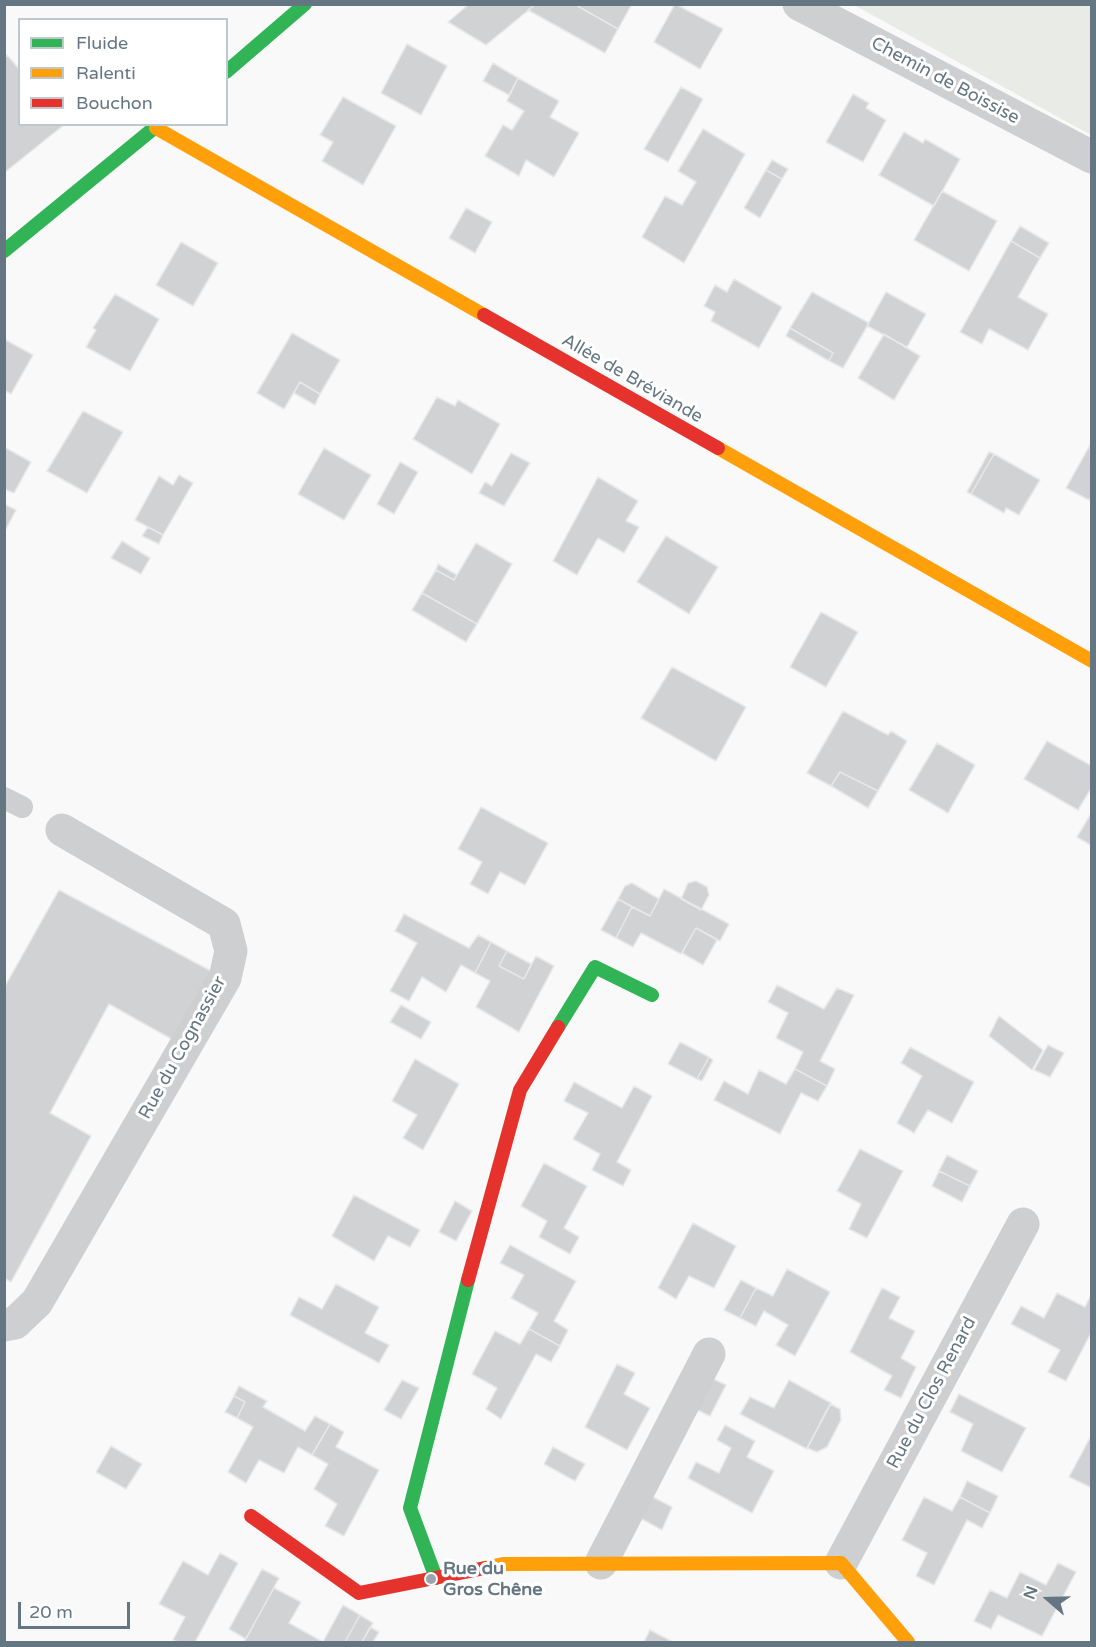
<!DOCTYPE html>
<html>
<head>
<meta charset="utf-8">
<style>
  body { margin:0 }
  #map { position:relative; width:1096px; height:1647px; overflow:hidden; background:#f9f9f9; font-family:"Varela Round",sans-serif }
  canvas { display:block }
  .frame { position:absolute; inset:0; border:6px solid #657683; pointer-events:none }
  .legend { position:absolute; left:18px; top:18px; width:210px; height:108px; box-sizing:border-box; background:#fff; border:2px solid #c1c8cd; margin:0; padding:8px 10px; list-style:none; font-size:18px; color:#657683 }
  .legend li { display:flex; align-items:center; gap:12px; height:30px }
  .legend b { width:30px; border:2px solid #c1c8cd }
  .north { position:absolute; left:1018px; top:1569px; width:60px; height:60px; -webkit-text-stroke:4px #fff; paint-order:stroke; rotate:290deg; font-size:16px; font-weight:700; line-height:24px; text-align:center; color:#657683 }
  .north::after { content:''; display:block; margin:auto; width:21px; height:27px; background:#657683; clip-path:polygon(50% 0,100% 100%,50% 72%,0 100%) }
  .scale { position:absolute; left:18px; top:1602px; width:112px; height:27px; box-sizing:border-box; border:3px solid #657683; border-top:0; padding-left:8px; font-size:18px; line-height:21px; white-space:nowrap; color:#657683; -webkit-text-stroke:4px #fff; paint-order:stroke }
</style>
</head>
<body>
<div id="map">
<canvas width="1096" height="1647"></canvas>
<div class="frame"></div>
<ul class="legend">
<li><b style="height:8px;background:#30b455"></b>Fluide</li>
<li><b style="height:8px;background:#ff9f0a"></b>Ralenti</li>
<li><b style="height:8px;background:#e5322d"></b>Bouchon</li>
</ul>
<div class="north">N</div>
<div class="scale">20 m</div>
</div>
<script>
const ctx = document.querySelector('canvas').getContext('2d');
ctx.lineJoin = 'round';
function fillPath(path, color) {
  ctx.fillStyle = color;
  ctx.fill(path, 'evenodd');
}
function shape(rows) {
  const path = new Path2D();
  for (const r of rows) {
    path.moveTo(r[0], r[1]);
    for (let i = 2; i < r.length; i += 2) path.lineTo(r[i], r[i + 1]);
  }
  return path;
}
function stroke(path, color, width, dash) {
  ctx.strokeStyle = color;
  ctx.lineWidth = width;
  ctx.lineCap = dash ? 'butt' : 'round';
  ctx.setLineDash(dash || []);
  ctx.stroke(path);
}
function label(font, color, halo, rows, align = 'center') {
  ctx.font = font + ' "Varela Round",sans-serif';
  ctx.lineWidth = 6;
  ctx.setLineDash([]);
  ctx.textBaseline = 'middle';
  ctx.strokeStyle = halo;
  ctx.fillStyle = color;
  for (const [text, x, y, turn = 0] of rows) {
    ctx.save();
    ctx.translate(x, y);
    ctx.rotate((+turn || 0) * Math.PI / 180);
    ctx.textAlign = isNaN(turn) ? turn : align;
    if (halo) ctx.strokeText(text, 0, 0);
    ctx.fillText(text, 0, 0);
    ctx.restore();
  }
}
fillPath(shape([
  [854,5,1091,5,1091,135]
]), '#e8ebe6');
const building = shape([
  [469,4,536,4,486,45,448,22,469,4],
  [536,4,574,4,618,29,605,53,528,10,536,4],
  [574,4,632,4,618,29,574,4],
  [675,4,723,29,700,69,654,42,675,4],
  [407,44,447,66,421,115,381,93,407,44],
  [7,55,20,70,20,124,65,124,4,173,4,58,7,55],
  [493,63,518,78,509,95,483,81,493,63],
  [518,78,559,101,550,117,579,133,554,177,526,160,519,176,485,156,503,125,512,130,524,111,507,101,518,78],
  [681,87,703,99,668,162,644,149,681,87],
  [853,94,869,103,866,108,886,120,863,162,826,142,853,94],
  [343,97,396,126,363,185,322,161,333,142,320,135,343,97],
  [703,129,745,154,684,263,642,237,665,196,682,205,696,182,678,171,703,129],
  [904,132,923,143,925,139,960,159,934,206,879,175,904,132],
  [772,160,788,169,782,179,766,170,772,160],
  [766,170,782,179,760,218,744,208,766,170],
  [942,191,997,221,969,271,914,240,942,191],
  [466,208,492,222,475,253,449,238,466,208],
  [1020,226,1049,243,1040,258,1011,241,1020,226],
  [1011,241,1040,258,1018,297,1048,314,1028,350,989,329,982,344,960,332,1011,241],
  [181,242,218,263,193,306,156,285,181,242],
  [734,279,782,307,759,348,711,321,715,312,704,306,715,285,727,292,734,279],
  [812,292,869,323,843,368,829,361,833,353,790,328,812,292],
  [886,292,926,314,907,347,867,326,886,292],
  [115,294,159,319,130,371,86,347,96,330,93,328,115,294],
  [790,328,833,353,829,361,786,336,790,328],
  [292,333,340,360,320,394,300,382,284,409,257,393,292,333],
  [884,334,920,356,894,400,858,378,884,334],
  [4,339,33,355,11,394,4,390,4,339],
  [300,382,320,394,315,405,294,393,300,382],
  [437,397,455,406,458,400,500,424,472,474,413,439,437,397],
  [83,411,123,432,87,493,47,471,83,411],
  [1090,445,1092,496,1089,500,1066,488,1090,445],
  [4,447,31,462,14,493,4,489,4,447],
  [324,448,371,475,344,520,298,494,324,448],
  [989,452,994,454,971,494,967,492,989,452],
  [511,453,530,463,504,506,479,493,485,482,492,486,511,453],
  [994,454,1040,480,1019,515,1006,508,1004,513,971,494,994,454],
  [400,462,418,472,394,514,377,504,400,462],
  [179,475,193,483,163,535,135,520,159,476,173,485,179,475],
  [598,477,638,501,626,521,639,527,624,553,598,538,577,575,553,561,598,477],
  [4,504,16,510,4,533,4,504],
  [148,527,163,535,159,544,142,536,148,527],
  [666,536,718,567,689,614,637,582,666,536],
  [122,541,150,558,141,574,111,558,122,541],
  [476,543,512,564,477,624,422,593,436,570,454,580,476,543],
  [438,564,457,575,454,580,436,570,438,564],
  [422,593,477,624,466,642,412,610,422,593],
  [821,612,858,632,826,687,790,667,821,612],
  [672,667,746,707,716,761,641,718,672,667],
  [843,711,888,735,891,731,907,741,878,791,840,772,831,786,807,773,843,711],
  [1047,741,1092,766,1092,787,1078,810,1024,779,1047,741],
  [937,743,975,765,948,813,909,790,937,743],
  [840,772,878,791,868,808,831,786,840,772],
  [481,807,548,843,525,885,500,872,488,894,470,884,482,862,458,849,481,807],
  [1092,812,1092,846,1077,837,1092,812],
  [696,881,707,887,709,895,701,910,681,899,688,883,696,881],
  [632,883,659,899,650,916,618,899,625,886,632,883],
  [664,889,729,924,720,941,696,928,681,954,641,933,633,947,616,938,632,907,650,916,664,889],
  [59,890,213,972,175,1041,109,1004,50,1113,91,1136,11,1282,4,1278,4,988,59,890],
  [618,899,632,907,616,938,601,930,618,899],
  [404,914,469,948,478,935,491,942,475,973,461,965,446,992,422,977,409,1001,390,991,417,943,395,931,404,914],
  [696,928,717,940,703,965,682,953,696,928],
  [491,942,507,951,499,966,524,979,536,956,554,966,519,1032,476,1007,490,981,475,973,491,942],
  [507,951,531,964,524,979,499,966,507,951],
  [777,985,824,1009,837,988,854,995,820,1061,835,1069,827,1086,795,1069,803,1052,776,1038,788,1013,768,1002,777,985],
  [401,1005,431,1022,421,1039,390,1022,401,1005],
  [999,1016,1043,1050,1032,1070,989,1036,999,1016],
  [680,1042,709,1057,697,1079,668,1064,680,1042],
  [1048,1045,1064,1053,1050,1077,1034,1070,1048,1045],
  [910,1047,974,1082,952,1123,928,1110,914,1133,897,1123,922,1076,901,1063,910,1047],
  [709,1057,713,1060,702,1081,697,1079,709,1057],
  [415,1059,459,1084,423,1150,403,1138,417,1115,392,1101,415,1059],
  [795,1069,827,1086,818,1101,801,1093,780,1134,714,1100,724,1081,748,1094,759,1070,786,1084,795,1069],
  [574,1082,622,1108,634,1086,652,1096,617,1162,631,1170,623,1186,592,1170,600,1154,573,1139,588,1113,564,1101,574,1082],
  [860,1149,903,1171,867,1238,849,1229,861,1204,837,1191,860,1149],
  [947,1155,978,1171,970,1186,939,1171,947,1155],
  [544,1163,587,1186,564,1228,579,1237,570,1254,539,1237,547,1221,521,1206,544,1163],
  [939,1171,970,1186,962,1202,932,1186,939,1171],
  [354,1195,420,1230,410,1247,388,1236,374,1261,332,1236,354,1195],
  [455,1201,472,1211,456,1241,439,1232,455,1201],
  [693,1223,736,1246,714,1288,689,1276,676,1299,658,1288,693,1223],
  [510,1245,576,1281,554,1321,568,1330,560,1346,529,1329,538,1313,511,1298,524,1275,500,1263,510,1245],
  [787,1269,830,1292,795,1356,776,1345,788,1325,764,1311,756,1326,740,1318,756,1288,773,1296,787,1269],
  [741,1280,756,1288,740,1318,724,1310,741,1280],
  [336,1284,379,1307,365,1333,389,1345,379,1363,290,1315,299,1297,322,1309,336,1284],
  [882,1288,900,1297,889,1318,915,1331,901,1358,916,1367,901,1398,884,1390,892,1376,850,1352,882,1288],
  [1057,1293,1085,1307,1092,1293,1092,1331,1066,1381,1048,1372,1060,1350,1011,1324,1021,1306,1044,1318,1057,1293],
  [529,1329,560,1346,551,1362,536,1354,501,1419,486,1409,497,1388,472,1374,495,1331,520,1344,529,1329],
  [617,1364,635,1373,624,1394,650,1408,627,1450,585,1427,617,1364],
  [709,1377,726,1385,710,1416,693,1408,709,1377],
  [402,1380,419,1388,401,1419,384,1410,402,1380],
  [789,1380,831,1403,807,1449,740,1414,750,1397,774,1408,789,1380],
  [239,1386,267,1401,263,1407,305,1431,315,1416,330,1424,312,1455,298,1447,284,1473,259,1460,246,1483,228,1472,253,1427,237,1418,245,1402,234,1396,239,1386],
  [959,1394,1026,1428,1002,1472,961,1451,973,1424,950,1412,959,1394],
  [234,1396,245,1402,237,1418,225,1412,234,1396],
  [830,1404,840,1409,841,1420,827,1447,817,1452,807,1448,830,1404],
  [330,1424,344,1432,336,1447,379,1470,344,1536,325,1526,337,1504,314,1489,328,1464,312,1455,330,1424],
  [725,1425,755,1441,747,1457,774,1471,752,1513,688,1478,696,1462,719,1473,731,1448,717,1440,725,1425],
  [1092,1434,1092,1488,1069,1477,1092,1434],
  [111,1446,142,1464,126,1489,96,1472,111,1446],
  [553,1447,585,1464,575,1481,544,1464,553,1447],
  [967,1481,998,1496,990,1513,960,1497,967,1481],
  [651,1496,672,1507,662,1530,640,1518,651,1496],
  [924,1497,952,1511,960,1497,990,1513,982,1528,967,1520,934,1585,916,1576,927,1553,902,1540,924,1497],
  [220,1553,238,1563,195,1642,178,1642,173,1640,185,1617,159,1604,183,1561,208,1575,220,1553],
  [1058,1563,1076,1572,1042,1636,998,1615,991,1629,974,1621,990,1590,1007,1598,1020,1572,1046,1585,1058,1563],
  [262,1569,279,1578,246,1639,229,1629,262,1569],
  [274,1588,301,1602,289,1623,323,1642,343,1605,360,1615,345,1642,244,1642,274,1588],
  [360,1615,373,1623,362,1642,345,1642,360,1615],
  [370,1627,379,1632,373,1642,362,1642,370,1627],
  [650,1630,673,1642,644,1642,650,1630]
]);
fillPath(building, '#d0d2d3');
stroke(building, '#e8e8e8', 1.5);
stroke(shape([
  [4,798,22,807]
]), '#cecfd0', 22);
stroke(shape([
  [799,4,1092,157],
  [4,1325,15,1323,37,1302,225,978,231,951,224,924,62,830],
  [601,1563,709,1354],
  [841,1563,1023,1224]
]), '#cecfd0', 33);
stroke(shape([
  [226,72,305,4],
  [4,251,159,124],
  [558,1027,595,967,652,995],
  [436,1578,410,1508,468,1280]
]), '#30b455', 14);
stroke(shape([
  [156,128,484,315],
  [718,448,1092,661],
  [485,1568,503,1564,841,1563,908,1642]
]), '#ff9f0a', 14);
stroke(shape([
  [484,315,718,448],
  [468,1280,520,1090,558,1027],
  [251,1516,359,1593,485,1568]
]), '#e5322d', 14);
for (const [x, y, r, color] of [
  [431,1579,6,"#99a4ac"]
]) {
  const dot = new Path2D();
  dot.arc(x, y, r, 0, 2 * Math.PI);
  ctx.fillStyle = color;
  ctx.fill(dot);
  stroke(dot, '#fff', 2);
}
label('18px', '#657683', '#fff', [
  ["Chemin de Boissise",945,81,28],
  ["Allée de Bréviande",632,379,30],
  ["Rue du Cognassier",183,1048,-61],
  ["Rue du Clos Renard",932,1393,-62]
]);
label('bold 18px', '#657683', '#fff', [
  ["Rue du",443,1569],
  ["Gros Chêne",443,1590]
], 'left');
</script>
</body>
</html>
